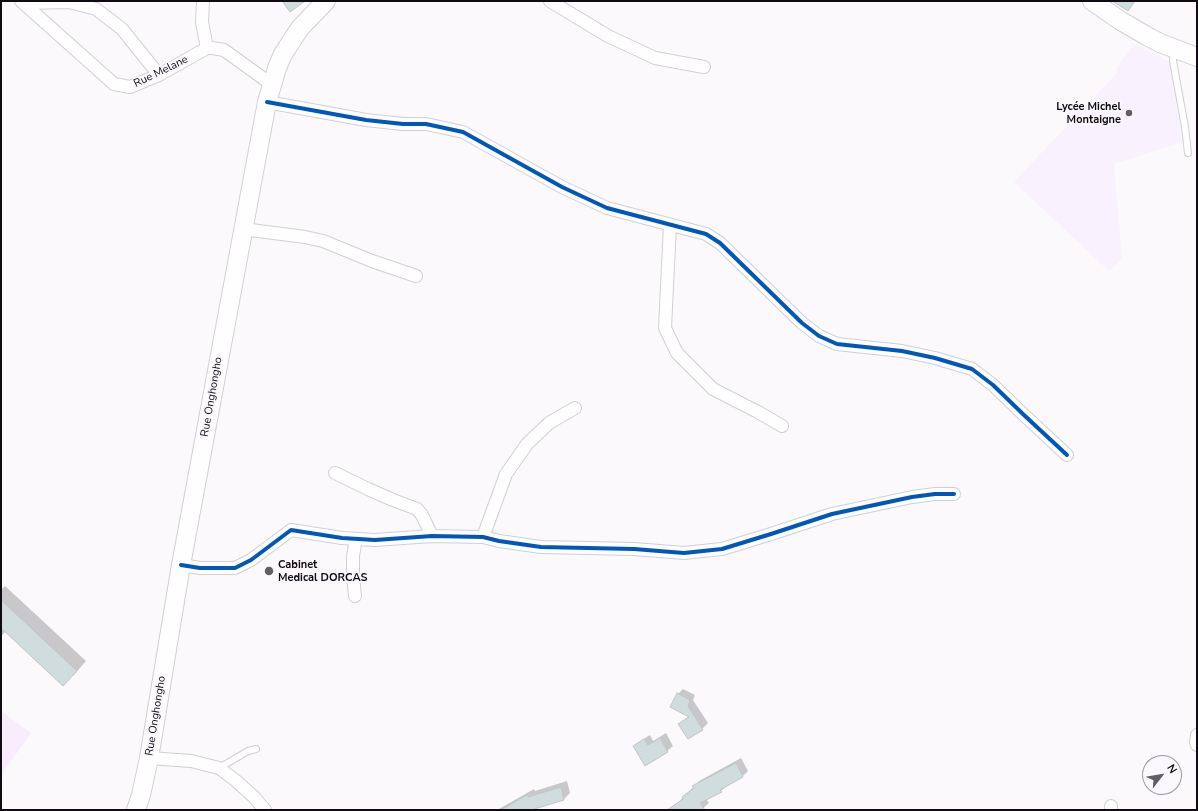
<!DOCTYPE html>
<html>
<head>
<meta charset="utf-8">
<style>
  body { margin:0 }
  #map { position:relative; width:1198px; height:811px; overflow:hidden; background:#fbf9fc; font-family:"Nunito Sans",sans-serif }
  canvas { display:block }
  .frame { position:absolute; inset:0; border:2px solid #100a12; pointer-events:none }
  .north { position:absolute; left:1142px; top:755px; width:40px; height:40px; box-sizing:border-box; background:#fbf8fd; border:1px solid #9d999f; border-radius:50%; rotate:59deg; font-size:11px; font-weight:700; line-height:16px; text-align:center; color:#100a12 }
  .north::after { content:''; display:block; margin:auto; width:14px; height:18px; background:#625e64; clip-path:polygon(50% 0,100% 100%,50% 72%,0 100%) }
</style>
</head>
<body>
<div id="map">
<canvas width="1198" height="811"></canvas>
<div class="frame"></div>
<div class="north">N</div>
</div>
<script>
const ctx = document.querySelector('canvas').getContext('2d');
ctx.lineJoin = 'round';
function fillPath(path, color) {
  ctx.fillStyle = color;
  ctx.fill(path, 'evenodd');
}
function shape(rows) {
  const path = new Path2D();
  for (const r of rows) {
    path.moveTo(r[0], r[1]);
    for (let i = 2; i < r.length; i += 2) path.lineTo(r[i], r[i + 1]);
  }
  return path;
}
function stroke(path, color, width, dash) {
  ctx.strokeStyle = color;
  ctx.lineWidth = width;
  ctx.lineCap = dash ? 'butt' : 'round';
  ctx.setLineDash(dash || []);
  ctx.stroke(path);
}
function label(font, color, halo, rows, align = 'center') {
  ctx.font = font + ' "Nunito Sans",sans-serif';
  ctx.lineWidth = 4;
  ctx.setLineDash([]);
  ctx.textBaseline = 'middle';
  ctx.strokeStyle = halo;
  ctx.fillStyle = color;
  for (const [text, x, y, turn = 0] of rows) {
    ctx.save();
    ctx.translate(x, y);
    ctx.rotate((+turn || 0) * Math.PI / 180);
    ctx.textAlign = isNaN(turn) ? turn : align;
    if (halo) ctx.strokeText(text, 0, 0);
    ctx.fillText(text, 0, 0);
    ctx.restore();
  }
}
fillPath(shape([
  [1133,44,1170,62,1182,142,1114,164,1122,259,1109,271,1014,182,1118,72,1116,70]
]), '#f9f1fd');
fillPath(shape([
  [1,711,31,733,1,775]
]), '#f8ecfd');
fillPath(shape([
  [5,586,86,661,73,676,6,631,1,636,1,590],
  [683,689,695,695,693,700,708,723,702,729,688,738,680,724,689,716,678,694],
  [666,733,673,746,667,751,634,746,640,741,650,735,653,741],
  [741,758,748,771,743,776,727,786,721,791,706,799,709,803,701,810,678,810,675,806,699,781],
  [567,781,570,793,564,799,527,810,497,810,534,789,535,791]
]), '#0003');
const building = shape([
  [282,1,305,1,290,12,282,1],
  [1112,1,1135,1,1128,11,1112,1],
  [1,600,77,671,63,686,1,628,1,600],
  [677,693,690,700,688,706,703,730,688,739,678,724,689,717,670,707,677,693],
  [660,738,668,752,645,766,633,746,644,739,648,745,660,738],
  [736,763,743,777,720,790,722,792,700,803,705,810,667,810,683,799,682,797,694,788,692,786,736,763],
  [561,787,564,800,531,810,501,810,527,795,528,797,561,787]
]);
fillPath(building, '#d0dcdd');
stroke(building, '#c0c5c6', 1);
const service = shape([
  [1173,50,1173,61,1185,127,1188,153],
  [219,768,248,751,256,749]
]);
const minor = shape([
  [21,1,114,84,130,87,159,75,207,48,212,48,224,50,271,84],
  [203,1,202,22,207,48],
  [550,1,608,36,655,58,704,67],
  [24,3,69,2,96,9,122,29,159,75],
  [267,102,366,120,403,124,426,124,463,132,562,187,607,208,706,234,720,243,802,323,819,336,837,344,902,351,935,358,972,369,993,385,1025,416,1067,455],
  [670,225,665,328,677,353,713,389,758,412,782,426],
  [243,229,305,237,323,241,372,261,416,276],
  [335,473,368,489,393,500,417,509,422,515,432,536],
  [483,537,506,474,527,444,549,423,575,408],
  [181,565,200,568,235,568,251,560,291,530,342,538,375,540,432,536,483,537,499,541,541,547,634,549,684,553,722,549,771,534,832,514,912,497,935,494,954,494],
  [355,596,353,576,353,556,356,539],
  [1197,735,1196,742,1197,745],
  [149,758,191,761,219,768,235,780,254,797,265,810],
  [1111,806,1111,810]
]);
const secondary = shape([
  [1092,1,1121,21,1145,35,1160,43,1197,57],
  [136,810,141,795,149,758,181,565,267,102,277,68,283,54,300,28,326,1]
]);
stroke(service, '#d2cfd4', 8);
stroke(minor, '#d2cfd4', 14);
stroke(secondary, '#d2cfd4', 20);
stroke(service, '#fefeff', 6);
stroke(minor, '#fefeff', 12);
stroke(secondary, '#fefeff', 18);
stroke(shape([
  [267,102,366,120,403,124,426,124,463,132,562,187,607,208,706,234,720,243,802,323,819,336,837,344,902,351,935,358,972,369,993,385,1025,416,1067,455],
  [181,565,200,568,235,568,251,560,291,530,342,538,375,540,432,536,483,537,499,541,541,547,634,549,684,553,722,549,771,534,832,514,912,497,935,494,954,494]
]), '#0057b8', 4);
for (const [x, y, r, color] of [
  [1129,113,4,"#625e64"],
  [269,571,5,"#625e64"]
]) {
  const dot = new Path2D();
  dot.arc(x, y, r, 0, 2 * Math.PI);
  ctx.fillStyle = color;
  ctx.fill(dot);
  stroke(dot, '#fbf8fd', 1.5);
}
label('11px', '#100a12', '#fbf8fd', [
  ["Rue Melane",161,72,-26],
  ["Rue Onghongho",212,397,-80],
  ["Rue Onghongho",156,716,-81]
]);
label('bold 11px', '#100a12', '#fbf8fd', [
  ["Lycée Michel",1121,107],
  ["Montaigne",1121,120],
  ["Cabinet",278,565,"left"],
  ["Medical DORCAS",278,578,"left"]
], 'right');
</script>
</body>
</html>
